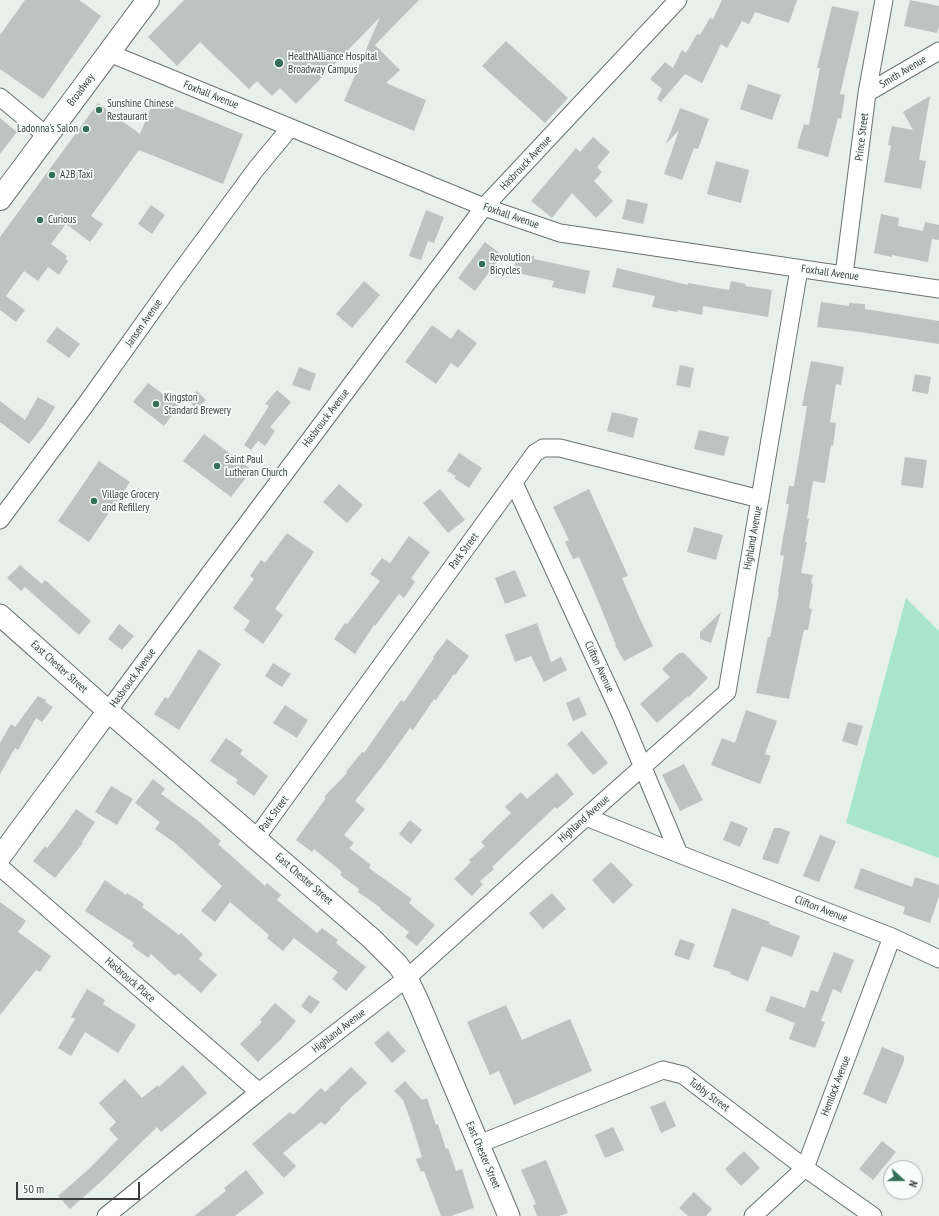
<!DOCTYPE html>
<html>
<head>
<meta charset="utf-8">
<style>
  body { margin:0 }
  #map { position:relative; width:939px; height:1216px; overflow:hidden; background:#e8f0ec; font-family:"PT Sans Narrow",sans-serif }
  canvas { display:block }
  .north { position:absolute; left:883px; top:1160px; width:40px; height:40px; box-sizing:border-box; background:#f6fdfa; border:1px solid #abb1ae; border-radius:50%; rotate:111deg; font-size:11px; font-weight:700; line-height:16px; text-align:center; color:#3b3e3c }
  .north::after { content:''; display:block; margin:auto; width:14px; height:18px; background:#346f58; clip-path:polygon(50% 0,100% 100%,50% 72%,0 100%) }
  .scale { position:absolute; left:16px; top:1182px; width:124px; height:18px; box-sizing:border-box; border:2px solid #3b3e3c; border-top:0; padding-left:5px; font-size:12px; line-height:14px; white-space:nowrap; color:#3b3e3c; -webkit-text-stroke:3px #f6fdfa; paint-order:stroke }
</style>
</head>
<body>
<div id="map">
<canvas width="939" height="1216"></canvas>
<div class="north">N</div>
<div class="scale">50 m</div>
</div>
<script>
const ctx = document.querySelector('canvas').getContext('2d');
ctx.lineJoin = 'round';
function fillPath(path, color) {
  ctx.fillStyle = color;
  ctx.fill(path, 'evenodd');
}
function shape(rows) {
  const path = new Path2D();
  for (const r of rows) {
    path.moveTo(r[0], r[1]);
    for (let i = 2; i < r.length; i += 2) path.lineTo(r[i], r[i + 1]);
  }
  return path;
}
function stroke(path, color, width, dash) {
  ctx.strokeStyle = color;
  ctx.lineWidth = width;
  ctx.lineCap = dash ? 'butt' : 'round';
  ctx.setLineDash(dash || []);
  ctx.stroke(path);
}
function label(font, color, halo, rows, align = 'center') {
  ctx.font = font + ' "PT Sans Narrow",sans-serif';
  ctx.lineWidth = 3.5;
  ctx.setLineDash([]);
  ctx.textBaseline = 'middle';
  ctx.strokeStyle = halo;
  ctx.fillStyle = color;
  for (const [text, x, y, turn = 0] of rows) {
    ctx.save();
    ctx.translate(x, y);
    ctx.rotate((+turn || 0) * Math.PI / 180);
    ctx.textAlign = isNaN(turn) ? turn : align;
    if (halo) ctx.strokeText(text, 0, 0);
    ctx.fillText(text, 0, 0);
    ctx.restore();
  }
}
fillPath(shape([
  [906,598,939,631,939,858,846,823]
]), '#a8e5cb');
fillPath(shape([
  [25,0,79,0,101,16,43,99,0,69,0,35],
  [184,0,419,0,375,45,400,70,386,83,426,100,414,131,344,101,380,17,296,104,280,88,272,96,257,81,249,89,200,42,177,66,148,37],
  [722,0,797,0,789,23,755,12,749,24,742,21,727,48,721,44,702,83,685,74,661,102,657,99,662,89,650,79,665,62,673,68,682,50,686,53,697,34,700,35,710,18,713,19],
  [910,0,939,6,939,26,937,33,904,26],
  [832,6,859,12,840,94,845,95,841,119,838,118,828,157,797,148,804,124,809,125,820,68,817,68],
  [506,41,568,98,545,123,482,66],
  [748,84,781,95,772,120,740,109],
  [930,96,919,160,926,161,921,189,884,182,891,146,888,145,892,126,913,130,903,112],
  [155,98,243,134,223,184,139,150,91,216,103,224,90,242,66,224,51,244,67,256,65,259,68,261,59,275,48,267,38,281,24,271,6,296,25,310,16,322,0,310,0,237,98,103,140,134],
  [680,108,709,119,698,149,694,148,682,180,664,174,679,130,666,144],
  [0,118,17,132,0,154],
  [593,137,610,152,597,167,602,172,594,181,613,201,596,218,572,193,552,218,531,201,576,148,580,152],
  [716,161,749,170,741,203,707,194],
  [627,199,648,204,643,224,622,219],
  [151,205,165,215,152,234,138,224],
  [426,210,444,217,434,243,428,241,421,260,409,256],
  [881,214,899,218,898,226,923,231,925,222,939,225,939,240,932,239,928,262,892,255,892,257,874,253],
  [485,242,502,255,475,291,458,278],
  [518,253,534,256,534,259,590,271,585,294,552,287,554,281,513,272],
  [617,268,688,285,688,283,729,290,731,281,746,284,745,286,772,290,768,317,703,306,702,315,678,310,677,312,652,307,655,296,612,287],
  [364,281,380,295,352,328,336,314],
  [821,302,849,306,849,303,865,304,865,309,939,321,939,344,860,332,817,327],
  [432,325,451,339,458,329,477,343,458,368,451,363,436,384,405,362],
  [57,327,80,344,69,358,46,341],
  [811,361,844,367,841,385,836,384,830,422,836,423,833,446,831,445,825,483,813,481,807,519,809,519,805,542,807,542,801,573,813,575,811,583,813,584,809,608,812,609,808,630,804,630,789,699,756,693,768,637,770,637,779,592,778,592,784,556,780,555,789,504,786,504,789,486,794,486,807,406,802,406],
  [680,365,694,368,690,388,676,385],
  [299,367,316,374,310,391,292,385],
  [915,374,931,377,928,394,912,391],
  [148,383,179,406,164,426,133,402],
  [277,390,291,402,270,427,275,431,265,446,258,441,251,450,244,445,269,406,265,404],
  [197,391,206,400,197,409,188,400],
  [38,397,55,407,44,425,29,444,0,422,0,401,25,420],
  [612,412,638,418,633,438,607,431],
  [699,430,729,437,724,456,694,449],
  [204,434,252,470,231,497,183,461],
  [459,453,482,468,469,488,454,478,456,476,447,471],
  [905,457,927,460,923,488,901,485],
  [99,461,130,482,89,542,58,521],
  [339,484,363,505,347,523,323,502],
  [440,489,465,520,448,533,423,503],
  [589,489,628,576,622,578,640,619,653,646,624,661,615,645,616,645,594,591,579,557,573,559,565,542,569,540,553,507],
  [694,527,723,535,716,560,687,552],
  [287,533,314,552,275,609,283,615,263,644,244,630,250,621,233,608,254,579,250,576,261,560,265,563],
  [409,536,430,552,411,578,415,582,404,598,399,594,375,626,374,625,355,654,334,639,345,623,347,624,380,581,370,574,382,558,390,563],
  [20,565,42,584,45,580,91,621,79,635,25,587,21,591,7,578],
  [515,570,526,596,505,604,495,578],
  [721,612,711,643,700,639,700,632],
  [537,623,551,662,561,657,567,670,544,682,531,656,515,662,505,635],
  [119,624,134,636,122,650,108,639],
  [447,639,469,656,455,675,454,674,436,700,434,699,413,730,410,728,387,760,355,801,365,809,344,835,354,843,349,848,371,865,369,868,412,899,409,903,435,925,417,946,405,937,409,932,380,909,381,908,358,892,359,889,340,875,342,872,314,849,312,852,296,840,326,798,324,797,347,773,346,772,362,752,364,753,401,700,404,702,434,658,433,657],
  [199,649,221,664,179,730,154,714,165,697,168,699],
  [679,653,684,653,708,678,689,697,688,696,657,723,640,704,670,677,662,669],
  [273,663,291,674,282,687,265,676],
  [38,696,46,700,45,702,53,707,42,722,36,718,18,750,15,748,0,774,0,743,11,724,15,727],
  [579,697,587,715,573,721,566,703],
  [285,705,308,720,297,738,273,723],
  [746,710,777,721,765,754,771,756,760,784,711,765,722,738,735,743],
  [848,722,863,726,857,746,842,741],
  [582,731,608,763,593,775,567,744],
  [226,738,243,750,240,754,268,776,254,796,236,783,238,780,210,761],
  [684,764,703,800,680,811,662,775],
  [557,773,574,794,557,809,555,807,492,867,494,869,480,881,483,884,472,896,454,879,471,862,469,860,485,846,481,842,511,813,505,807,521,792,527,799],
  [153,779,165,789,161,794,196,819,221,841,218,844,265,886,267,883,281,895,277,900,317,933,322,928,338,940,336,943,366,967,346,991,332,979,338,972,294,938,283,951,267,938,269,935,230,902,215,922,201,911,222,886,175,843,155,829,160,822,135,803],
  [111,786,133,799,117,825,95,812],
  [76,809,95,822,82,842,83,843,55,878,33,861,45,846,47,848,62,829],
  [410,820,422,830,411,844,399,834],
  [731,821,748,828,740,847,723,840],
  [774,828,780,828,790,832,778,864,762,859],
  [820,835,836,841,819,882,803,876],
  [611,862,633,885,613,904,592,880],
  [861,868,912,887,915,877,939,885,939,896,930,923,903,914,905,907,854,888],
  [105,880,126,895,127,893,144,904,142,907,179,935,181,933,203,954,199,959,217,975,201,993,178,973,175,976,151,954,148,958,132,946,134,943,85,911],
  [552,893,566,909,543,929,529,913],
  [0,902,26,921,18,932,51,956,40,972,36,970,0,1015],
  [732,908,770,922,769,924,800,936,792,957,762,946,748,981,730,974,731,972,713,967],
  [680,939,695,944,689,960,674,955],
  [834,952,854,960,841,993,833,989,821,1021,825,1022,815,1048,789,1039,795,1023,765,1011,771,996,805,1008,811,990,818,992],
  [87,989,105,1000,103,1004,136,1025,118,1053,85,1032,71,1056,58,1048,75,1019,71,1017],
  [309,995,320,1002,311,1014,301,1006],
  [275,1003,296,1021,281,1039,258,1062,240,1044,262,1022,260,1020],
  [506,1005,522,1040,570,1019,592,1071,514,1105,499,1071,490,1075,467,1022],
  [388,1031,406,1051,392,1063,374,1043],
  [882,1047,904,1056,904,1061,886,1104,863,1094],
  [183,1065,207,1093,161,1132,157,1127,105,1178,70,1209,58,1196,90,1168,118,1139,109,1129,116,1122,99,1103,125,1079,142,1098,158,1085,159,1087],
  [351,1067,367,1083,340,1108,341,1109,325,1125,321,1122,283,1153,296,1166,284,1178,252,1144,290,1112,293,1115,321,1088,325,1092],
  [405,1081,422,1100,427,1098,436,1125,438,1124,446,1149,448,1148,456,1171,462,1169,474,1208,451,1216,441,1216,424,1171,421,1172,416,1159,422,1157,411,1122,403,1100,394,1091],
  [665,1101,676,1126,661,1133,650,1107],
  [613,1127,624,1150,605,1158,595,1135],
  [882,1141,896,1152,873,1180,859,1169],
  [744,1151,760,1168,741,1186,725,1169],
  [546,1160,568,1213,559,1216,537,1216,533,1205,536,1204,521,1170],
  [246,1170,264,1193,235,1216,194,1216,226,1191,224,1188],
  [694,1192,712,1209,706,1216,688,1216,679,1208]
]), '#bcc3c0');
const minor = shape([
  [109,53,484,207,560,233,939,289],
  [867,93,939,51],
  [0,97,47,136],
  [844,275,867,93,884,0],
  [514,483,621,715,679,854,892,937,939,959],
  [0,520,86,404,173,282,256,169,290,128],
  [108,711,193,596,484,207,678,0],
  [586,817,679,854],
  [256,838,535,453,543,448,560,448,760,499],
  [0,867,259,1092],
  [479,1144,663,1070,683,1075,805,1168,873,1216],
  [106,1216,259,1092,407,978,586,817,727,692,799,269],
  [753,1216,805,1168,892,937]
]);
const major = shape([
  [0,615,108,711,371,938,398,965,407,978,418,1001,509,1216],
  [0,857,108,711]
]);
const highway = shape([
  [0,199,148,0]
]);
stroke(minor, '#6b716e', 19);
stroke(major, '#6b716e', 23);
stroke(highway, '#6b716e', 24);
stroke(minor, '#fff', 17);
stroke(major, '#fff', 21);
stroke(highway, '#fff', 22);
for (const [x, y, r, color] of [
  [279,63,5,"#346f58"],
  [99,110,4,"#346f58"],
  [86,129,4,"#346f58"],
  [52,175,4,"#346f58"],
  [40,220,4,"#346f58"],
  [482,264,4,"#346f58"],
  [156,404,4,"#346f58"],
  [217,466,4,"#346f58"],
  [94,501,4,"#346f58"]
]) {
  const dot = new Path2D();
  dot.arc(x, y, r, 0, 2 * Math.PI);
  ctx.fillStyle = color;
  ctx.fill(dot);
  stroke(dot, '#f6fdfa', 1.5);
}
label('11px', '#3b3e3c', '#f6fdfa', [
  ["HealthAlliance Hospital",288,57],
  ["Broadway Campus",288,70],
  ["Sunshine Chinese",107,104],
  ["Restaurant",107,117],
  ["Ladonna's Salon",78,129,"right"],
  ["A2B Taxi",60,175],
  ["Curious",48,220],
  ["Revolution",490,258],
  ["Bicycles",490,271],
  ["Kingston",164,398],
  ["Standard Brewery",164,411],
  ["Saint Paul",225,460],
  ["Lutheran Church",225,473],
  ["Village Grocery",102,495],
  ["and Refillery",102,508]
], 'left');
label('11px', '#3b3e3c', '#f6fdfa', [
  ["Smith Avenue",903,72,-31],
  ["Broadway",81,90,-53],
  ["Foxhall Avenue",211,95,22],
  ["Prince Street",862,137,-83],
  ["Hasbrouck Avenue",526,163,-47],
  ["Foxhall Avenue",511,216,19],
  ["Foxhall Avenue",830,273,8],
  ["Jansen Avenue",144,323,-55],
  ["Hasbrouck Avenue",326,418,-53],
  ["Highland Avenue",753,538,-80],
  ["Park Street",464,551,-54],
  ["East Chester Street",59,667,42],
  ["Clifton Avenue",599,667,65],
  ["Hasbrouck Avenue",133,678,-54],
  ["Park Street",274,814,-54],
  ["Highland Avenue",584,819,-42],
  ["East Chester Street",304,879,41],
  ["Clifton Avenue",821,909,21],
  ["Hasbrouck Place",130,980,41],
  ["Highland Avenue",339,1031,-38],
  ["Hemlock Avenue",836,1086,-69],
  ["Tubby Street",709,1095,37],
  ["East Chester Street",483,1155,67]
]);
</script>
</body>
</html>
